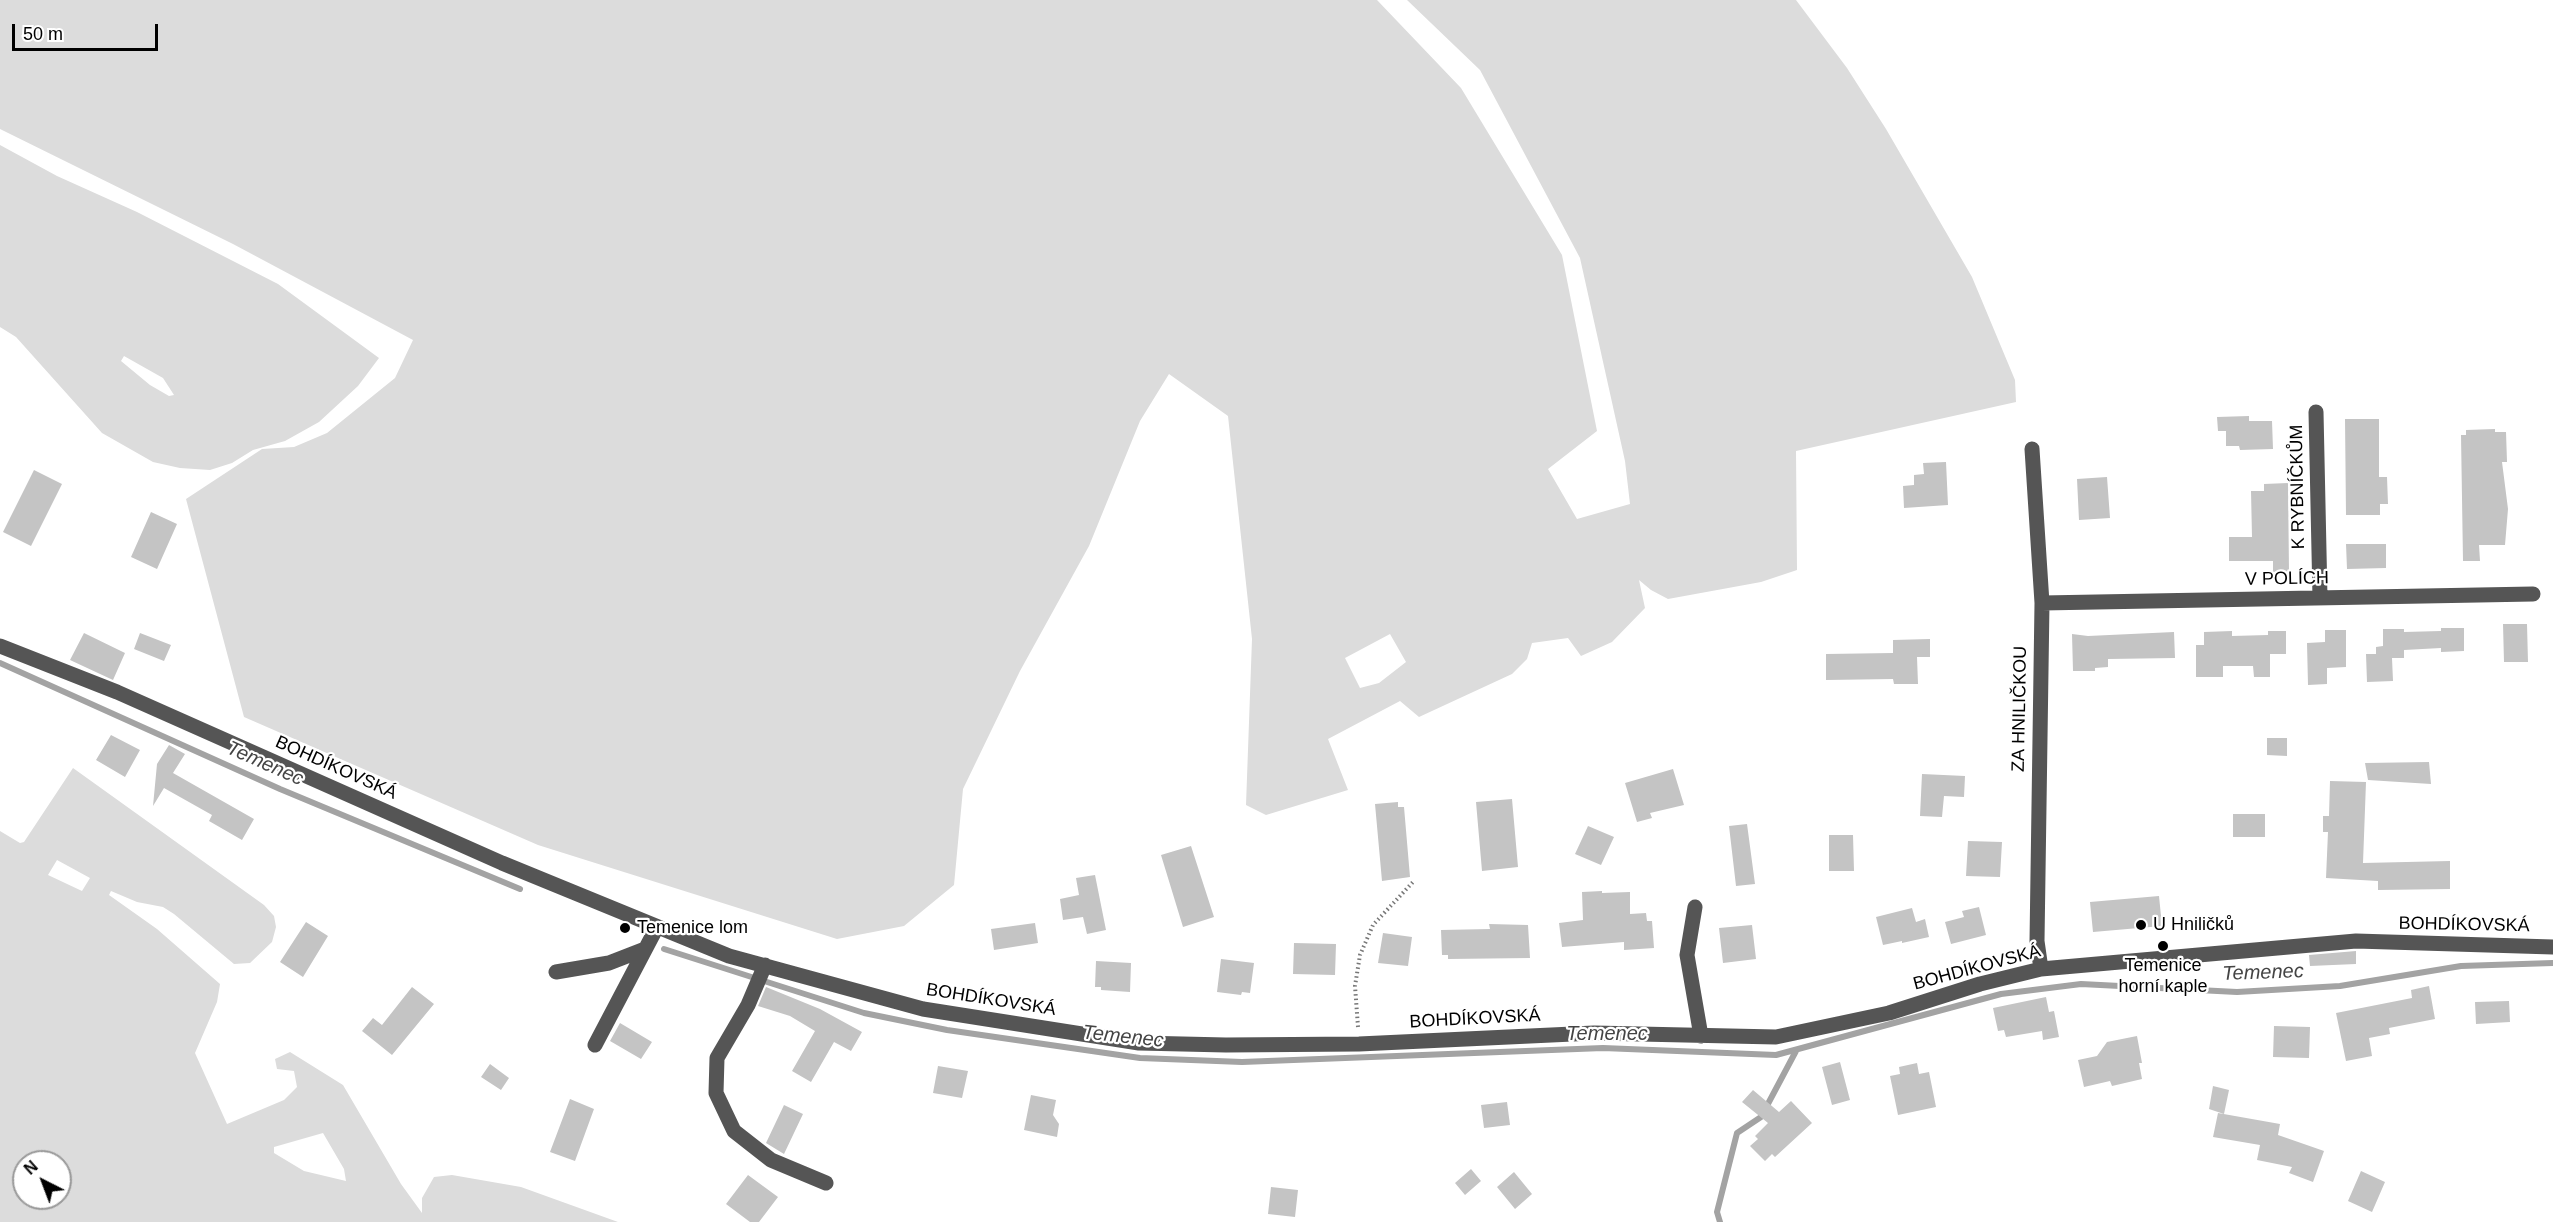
<!DOCTYPE html>
<html>
<head>
<meta charset="utf-8">
<style>
  body { margin:0 }
  #map { position:relative; width:2553px; height:1222px; overflow:hidden; background:#fff; font-family:Arial,sans-serif }
  canvas { display:block }
  .north { position:absolute; left:12px; top:1150px; width:60px; height:60px; box-sizing:border-box; background:#fff; border:2px solid #999; border-radius:50%; rotate:318deg; font-size:16px; font-weight:700; line-height:24px; text-align:center; color:#000 }
  .north::after { content:''; display:block; margin:auto; width:21px; height:27px; background:#000; clip-path:polygon(50% 0,100% 100%,50% 72%,0 100%) }
  .scale { position:absolute; left:12px; top:24px; width:146px; height:27px; box-sizing:border-box; border:3px solid #000; border-top:0; padding-left:8px; font-size:18px; line-height:21px; white-space:nowrap; color:#000; -webkit-text-stroke:4px #fff; paint-order:stroke }
</style>
</head>
<body>
<div id="map">
<canvas width="2553" height="1222"></canvas>
<div class="north">N</div>
<div class="scale">50 m</div>
</div>
<script>
const ctx = document.querySelector('canvas').getContext('2d');
ctx.lineJoin = 'round';
function fillPath(path, color) {
  ctx.fillStyle = color;
  ctx.fill(path, 'evenodd');
}
function shape(rows) {
  const path = new Path2D();
  for (const r of rows) {
    path.moveTo(r[0], r[1]);
    for (let i = 2; i < r.length; i += 2) path.lineTo(r[i], r[i + 1]);
  }
  return path;
}
function stroke(path, color, width, dash) {
  ctx.strokeStyle = color;
  ctx.lineWidth = width;
  ctx.lineCap = dash ? 'butt' : 'round';
  ctx.setLineDash(dash || []);
  ctx.stroke(path);
}
function label(font, color, halo, rows, align = 'center') {
  ctx.font = font + ' Arial,sans-serif';
  ctx.lineWidth = 4.5;
  ctx.setLineDash([]);
  ctx.textBaseline = 'middle';
  ctx.strokeStyle = halo;
  ctx.fillStyle = color;
  for (const [text, x, y, turn = 0] of rows) {
    ctx.save();
    ctx.translate(x, y);
    ctx.rotate((+turn || 0) * Math.PI / 180);
    ctx.textAlign = isNaN(turn) ? turn : align;
    if (halo) ctx.strokeText(text, 0, 0);
    ctx.fillText(text, 0, 0);
    ctx.restore();
  }
}
fillPath(shape([
  [0,0,1377,0,1461,88,1562,255,1597,431,1548,469,1577,519,1630,504,1625,461,1580,258,1480,70,1407,0,1796,0,1847,68,1886,129,1972,277,2015,380,2016,402,1796,451,1797,570,1761,582,1668,599,1651,590,1639,580,1645,608,1612,642,1581,656,1568,638,1532,643,1527,659,1512,674,1419,717,1400,701,1328,739,1348,790,1266,815,1246,805,1252,639,1228,416,1169,374,1140,421,1089,546,1020,671,963,789,954,885,904,926,837,939,538,845,244,717,186,499,262,449,294,447,327,433,395,378,413,340,233,244,0,129],
  [1390,634,1406,662,1379,683,1360,688,1345,658],
  [0,145,57,176,137,212,278,284,379,358,358,386,319,422,285,441,253,450,232,463,210,470,180,468,153,462,102,433,16,337,0,327],
  [124,356,163,378,174,395,169,396,150,385,121,361],
  [73,768,264,905,274,916,276,927,272,942,250,963,234,964,174,914,163,907,137,902,111,891,109,895,157,929,220,984,217,1002,195,1053,227,1124,284,1100,297,1087,294,1071,277,1069,275,1059,290,1052,343,1085,401,1184,422,1213,422,1198,434,1177,452,1175,521,1187,618,1222,0,1222,0,831,20,843,24,842],
  [57,860,90,878,82,891,48,875],
  [323,1133,344,1169,346,1181,304,1171,274,1153,274,1147],
  [24,1162,60,1162,60,1198,24,1198]
]), '#dcdcdc');
stroke(shape([
  [0,663,280,789,520,889],
  [664,949,864,1013,947,1030,1140,1058,1242,1062,1603,1048,1776,1055,2001,994,2081,984,2237,992,2340,986,2461,966,2553,963],
  [1720,1222,1717,1212,1737,1133,1761,1117,1796,1051]
]), '#a3a3a3', 6);
fillPath(shape([
  [2249,416,2249,421,2272,421,2273,449,2240,450,2239,446,2226,446,2226,431,2218,431,2217,417],
  [2345,419,2379,419,2379,477,2387,477,2388,504,2380,504,2380,515,2346,515],
  [2495,429,2495,432,2506,432,2507,462,2502,462,2508,509,2505,545,2479,545,2480,561,2463,561,2461,435,2466,435,2466,430],
  [1946,462,1948,505,1904,508,1903,486,1914,485,1914,475,1924,474,1923,463],
  [34,470,62,484,31,546,3,532],
  [2107,477,2110,518,2079,520,2077,479],
  [2288,483,2289,572,2273,572,2273,561,2229,561,2229,537,2252,537,2251,491,2264,491,2264,484],
  [151,512,177,524,157,569,131,557],
  [2346,544,2386,544,2386,568,2347,569],
  [2503,624,2527,624,2528,662,2504,662],
  [2441,628,2464,628,2464,651,2441,652,2441,648,2404,650,2404,658,2392,658,2393,681,2367,682,2366,654,2376,654,2376,647,2383,646,2383,629,2404,629,2404,632,2441,631],
  [2325,630,2346,630,2346,667,2327,668,2327,684,2308,685,2307,643,2325,642],
  [2232,631,2232,636,2268,635,2268,631,2286,631,2286,654,2270,654,2270,677,2254,677,2253,666,2223,666,2223,677,2196,677,2196,645,2204,645,2204,632],
  [2174,632,2175,658,2108,659,2108,667,2095,668,2095,671,2073,671,2072,634,2088,636],
  [84,633,125,653,113,680,70,660],
  [140,633,171,645,164,661,134,649],
  [1930,639,1930,657,1917,657,1918,684,1894,684,1893,679,1826,680,1826,654,1893,653,1893,640],
  [111,735,140,750,125,777,96,760],
  [2267,738,2287,738,2287,756,2267,755],
  [169,745,185,754,173,773,254,819,242,840,209,821,212,815,164,788,153,806,157,764],
  [2429,762,2431,784,2368,780,2365,763],
  [1673,769,1684,805,1650,813,1652,818,1637,822,1625,783],
  [1922,774,1965,776,1964,797,1944,796,1942,817,1920,816],
  [2330,781,2366,782,2363,863,2450,861,2450,889,2378,890,2378,881,2326,878,2328,832,2323,832,2323,816,2329,816],
  [1512,799,1518,867,1482,871,1476,802],
  [1398,802,1398,807,1404,807,1410,877,1382,881,1375,804],
  [2233,814,2265,814,2265,837,2233,837],
  [1747,824,1755,884,1736,886,1729,826],
  [1588,826,1614,837,1601,865,1575,854],
  [1829,835,1853,835,1854,871,1829,871],
  [1968,841,2002,842,2000,877,1966,876],
  [1191,846,1214,917,1183,927,1161,855],
  [1095,875,1106,930,1087,934,1083,917,1063,920,1060,899,1079,895,1076,878],
  [1602,891,1602,893,1630,892,1630,914,1646,913,1647,921,1652,921,1654,948,1624,950,1624,942,1562,947,1559,923,1583,920,1582,892],
  [2159,896,2162,926,2093,932,2090,902],
  [1979,907,1986,935,1951,944,1945,922,1964,917,1962,911],
  [1912,908,1916,922,1925,919,1929,937,1902,943,1902,941,1883,945,1876,917],
  [306,922,328,936,303,977,280,962],
  [1035,923,1038,943,994,950,991,929],
  [1489,924,1528,925,1530,958,1448,959,1448,955,1442,955,1441,930,1490,929],
  [1752,925,1756,959,1723,963,1719,928],
  [1383,933,1412,937,1408,966,1378,963],
  [1294,943,1336,944,1335,975,1293,974],
  [2356,951,2356,964,2310,966,2309,955],
  [1221,959,1254,963,1250,993,1242,992,1241,995,1217,992],
  [1096,961,1131,963,1130,992,1101,990,1101,987,1095,987],
  [2429,986,2435,1019,2389,1028,2390,1034,2369,1038,2372,1056,2346,1061,2336,1013,2412,998,2411,990],
  [412,987,434,1004,392,1055,362,1031,373,1018,382,1025],
  [766,987,820,1009,862,1032,851,1051,834,1042,811,1082,792,1071,815,1031,790,1016,758,1006],
  [2046,997,2049,1012,2054,1011,2059,1037,2043,1040,2042,1031,2006,1037,2004,1030,1998,1031,1993,1008],
  [2509,1001,2510,1022,2476,1024,2475,1002],
  [620,1023,652,1042,641,1059,610,1041],
  [2274,1026,2310,1027,2309,1058,2273,1057],
  [2137,1036,2142,1063,2139,1063,2142,1079,2112,1086,2110,1081,2084,1087,2078,1060,2097,1056,2107,1042],
  [1840,1062,1850,1100,1832,1105,1822,1067],
  [1917,1063,1919,1074,1929,1072,1936,1107,1898,1115,1890,1076,1900,1074,1899,1067],
  [490,1064,509,1078,501,1090,481,1077],
  [938,1066,968,1071,962,1098,933,1093],
  [2213,1086,2229,1090,2224,1114,2209,1109],
  [1753,1090,1779,1112,1791,1101,1812,1123,1775,1157,1772,1154,1765,1161,1750,1146,1758,1139,1755,1136,1768,1123,1742,1102],
  [1031,1095,1056,1100,1053,1115,1059,1124,1057,1137,1024,1130],
  [570,1099,594,1109,575,1161,550,1152],
  [1507,1102,1510,1125,1484,1128,1481,1105],
  [784,1105,803,1114,784,1154,766,1143],
  [2218,1113,2280,1124,2278,1135,2324,1151,2313,1182,2289,1173,2292,1167,2257,1160,2260,1145,2213,1137],
  [1471,1169,1481,1181,1465,1195,1455,1183],
  [2361,1171,2385,1182,2372,1212,2348,1201],
  [1514,1172,1532,1194,1515,1209,1497,1187],
  [748,1175,778,1197,759,1222,750,1222,726,1204],
  [1271,1187,1298,1190,1295,1217,1268,1214]
]), '#c4c4c4');
stroke(shape([
  [1358,1027,1355,986,1360,955,1373,925,1413,882]
]), '#777', 4, [1.5, 3]);
stroke(shape([
  [2316,412,2320,598],
  [2032,449,2042,603,2037,941,2041,969],
  [2042,603,2533,594],
  [0,646,117,692,502,863,729,956,923,1009,1139,1043,1226,1045,1359,1044,1594,1033,1776,1037,1889,1013,1980,984,2041,969,2356,941,2553,947],
  [1695,907,1687,955,1701,1036],
  [765,965,748,1005,717,1058,716,1093,734,1131,771,1160,826,1183],
  [556,972,609,963,645,949],
  [595,1045,657,927]
]), '#555', 15);
for (const [x, y, r, color] of [
  [2141,925,6,"#000"],
  [625,928,6,"#000"],
  [2163,946,6,"#000"]
]) {
  const dot = new Path2D();
  dot.arc(x, y, r, 0, 2 * Math.PI);
  ctx.fillStyle = color;
  ctx.fill(dot);
  stroke(dot, '#fff', 2);
}
label('18px', '#000', '#fff', [
  ["K RYBNÍČKŮM",2298,487,-91],
  ["V POLÍCH",2287,579,-1],
  ["ZA HNILIČKOU",2020,709,-89],
  ["BOHDÍKOVSKÁ",336,768,24],
  ["BOHDÍKOVSKÁ",2464,925,1],
  ["BOHDÍKOVSKÁ",1977,968,-15],
  ["BOHDÍKOVSKÁ",991,1000,9],
  ["BOHDÍKOVSKÁ",1475,1019,-3]
]);
label('18px', '#000', '#fff', [
  ["U Hniličků",2153,925],
  ["Temenice lom",637,928],
  ["Temenice",2163,966,"center"],
  ["horní kaple",2163,987,"center"]
], 'left');
label('italic 20px', '#444', '#fff', [
  ["Temenec",265,764,24],
  ["Temenec",2263,973,-2],
  ["Temenec",1607,1034],
  ["Temenec",1123,1037,6]
]);
</script>
</body>
</html>
